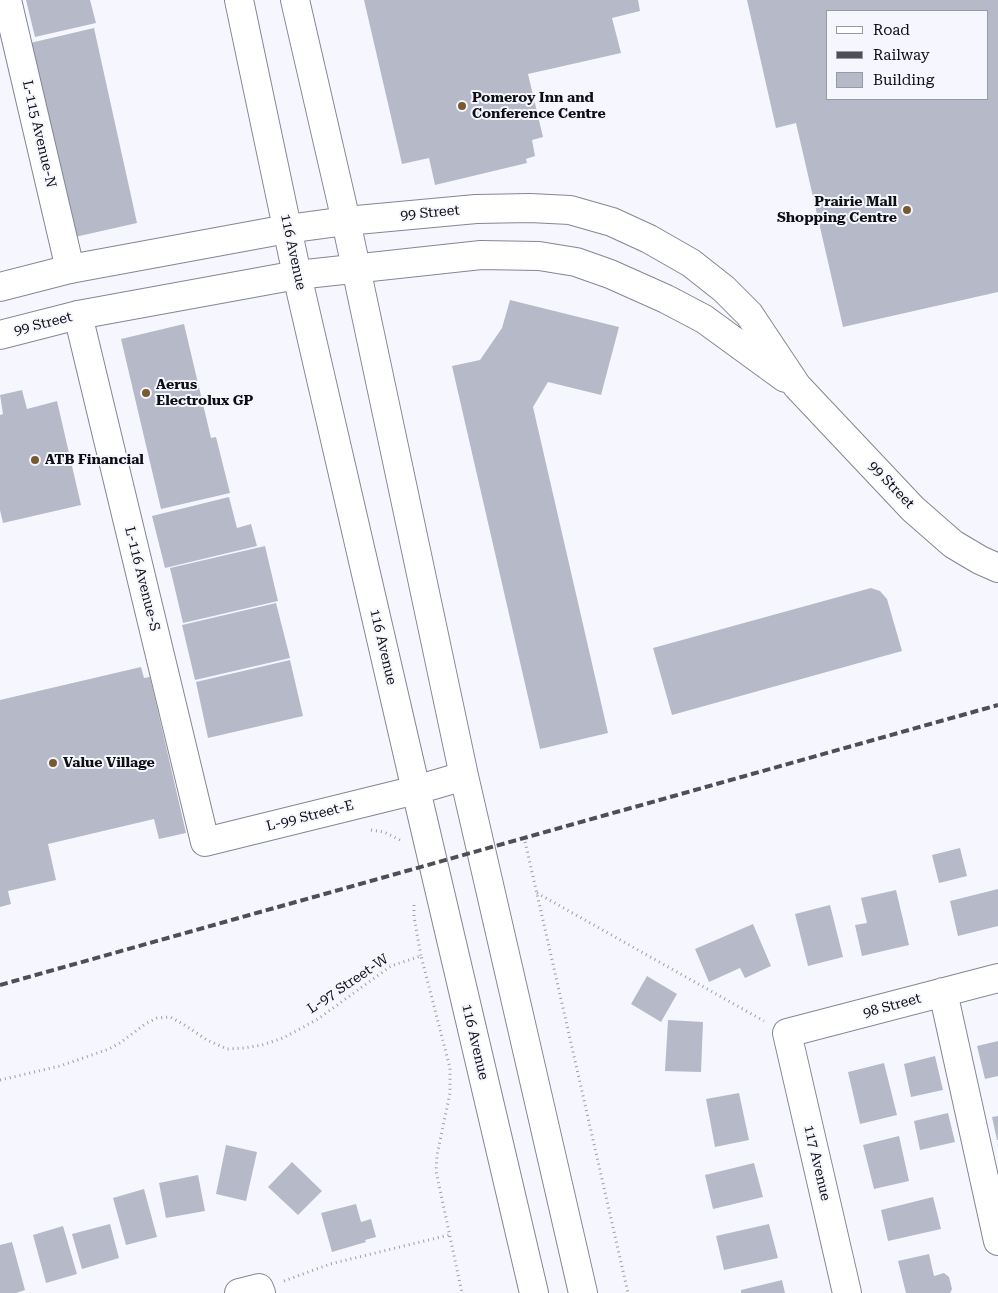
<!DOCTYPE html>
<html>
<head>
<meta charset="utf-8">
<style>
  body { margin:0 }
  #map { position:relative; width:998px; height:1293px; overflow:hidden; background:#f6f7fe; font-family:"Roboto Serif",serif }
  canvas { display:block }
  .legend { position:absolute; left:826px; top:10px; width:162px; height:90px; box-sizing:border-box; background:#f6f7fe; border:1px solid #999aa0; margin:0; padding:6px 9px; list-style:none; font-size:15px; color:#0e0f14 }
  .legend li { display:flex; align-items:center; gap:10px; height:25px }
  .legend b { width:25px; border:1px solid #999aa0 }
</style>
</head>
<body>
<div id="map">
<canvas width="998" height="1293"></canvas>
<ul class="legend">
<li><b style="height:6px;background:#fff"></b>Road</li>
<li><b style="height:6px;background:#4e4f54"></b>Railway</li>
<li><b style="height:14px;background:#b6b9c8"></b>Building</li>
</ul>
</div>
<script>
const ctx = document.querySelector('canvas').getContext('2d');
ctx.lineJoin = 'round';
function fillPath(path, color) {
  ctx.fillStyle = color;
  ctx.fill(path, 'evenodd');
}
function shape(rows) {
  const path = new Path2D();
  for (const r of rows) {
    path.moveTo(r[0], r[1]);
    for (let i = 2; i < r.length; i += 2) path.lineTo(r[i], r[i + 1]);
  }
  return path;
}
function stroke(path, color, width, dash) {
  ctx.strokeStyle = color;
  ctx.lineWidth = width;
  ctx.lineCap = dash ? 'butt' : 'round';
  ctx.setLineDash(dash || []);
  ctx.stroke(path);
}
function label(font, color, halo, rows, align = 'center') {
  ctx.font = font + ' "Roboto Serif",serif';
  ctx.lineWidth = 4;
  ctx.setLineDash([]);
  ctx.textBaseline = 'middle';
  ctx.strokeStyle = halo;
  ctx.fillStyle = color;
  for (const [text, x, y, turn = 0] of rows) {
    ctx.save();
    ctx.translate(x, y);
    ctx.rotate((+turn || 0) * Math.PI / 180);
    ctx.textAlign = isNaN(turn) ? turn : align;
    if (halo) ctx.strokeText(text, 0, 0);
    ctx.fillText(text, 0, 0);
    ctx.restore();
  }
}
fillPath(shape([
  [26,0,90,0,96,23,35,37],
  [364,0,638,0,640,11,612,18,621,53,528,74,543,137,532,140,535,156,526,159,527,163,435,185,429,158,402,164],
  [747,0,998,0,998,292,843,327,796,123,776,128],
  [827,11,987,11,987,99,827,99],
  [94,28,137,223,75,237,30,43],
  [510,300,619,327,601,395,548,382,533,407,608,733,540,749,452,366,480,360,502,328],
  [184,324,211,438,216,437,230,493,161,509,121,339],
  [22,390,27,409,57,401,81,505,3,523,0,510,0,415,3,414,0,395],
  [229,497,237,528,251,524,257,546,165,568,152,516],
  [265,546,278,601,183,623,170,568],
  [871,588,880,591,887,599,902,651,672,715,653,648],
  [276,603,290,658,195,680,182,625],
  [290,660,303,716,208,738,196,682],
  [141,667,144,678,150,677,186,833,159,839,154,819,48,844,56,880,8,891,11,904,0,907,0,700],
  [960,848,967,876,939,883,932,855],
  [998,889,998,926,958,936,950,901],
  [896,890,909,945,862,956,855,925,867,923,861,898],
  [830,905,843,957,808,966,795,914],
  [753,924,771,966,745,978,740,968,709,982,695,949],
  [647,976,677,994,661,1022,631,1004],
  [668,1020,703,1022,701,1072,665,1071],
  [998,1041,998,1076,985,1079,977,1046],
  [935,1056,943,1090,911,1097,904,1064],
  [884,1063,897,1115,860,1124,848,1072],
  [739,1093,749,1140,715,1147,706,1099],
  [948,1113,955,1142,920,1150,914,1121],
  [998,1116,998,1140,997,1140,992,1117],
  [899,1136,909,1181,874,1189,863,1145],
  [226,1145,257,1152,246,1201,216,1194],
  [292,1162,322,1191,298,1215,268,1187],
  [754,1163,763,1197,713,1209,705,1175],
  [198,1175,205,1211,166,1218,159,1183],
  [144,1189,157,1237,126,1245,113,1198],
  [933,1197,941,1229,888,1241,881,1210],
  [356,1204,361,1222,371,1219,376,1237,365,1240,366,1242,332,1252,321,1213],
  [110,1224,119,1258,82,1269,72,1234],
  [769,1224,778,1258,724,1270,716,1236],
  [63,1226,77,1274,46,1283,33,1235],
  [12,1242,25,1290,16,1293,0,1293,0,1245],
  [929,1254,934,1276,944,1273,949,1277,952,1289,950,1293,906,1293,898,1261],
  [782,1280,785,1293,741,1293,741,1290]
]), '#b6b9c8');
const minor = shape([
  [7,0,70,269],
  [287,229,346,221,476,209,530,208,570,210,612,222,649,239,691,263,724,289,749,314,797,386,913,509,953,544,980,560,998,568],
  [297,275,481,255,539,256,576,262,610,274,666,299,704,319,785,378],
  [78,315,205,842,416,790],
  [943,992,998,1241],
  [239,1293,259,1288,261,1293],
  [847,1293,787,1033,998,978]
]);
const major = shape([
  [239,0,297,275,416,790,534,1293],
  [295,0,346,221,464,776,583,1293],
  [0,287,70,269,287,229],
  [0,335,78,315,297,275],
  [416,790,464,776]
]);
stroke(minor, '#838694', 30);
stroke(major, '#838694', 30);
stroke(shape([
  [371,830,384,832,400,840],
  [524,837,628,1293],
  [537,893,764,1021],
  [414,905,414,917,421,956],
  [0,1080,60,1066,109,1049,120,1043,145,1024,157,1018,170,1017,183,1024,207,1040,227,1049,244,1048,262,1045,283,1038,318,1019,391,966,421,956,450,1068,450,1093,437,1155,436,1171,462,1293],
  [284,1281,330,1264,449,1235]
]), '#9e9fa5', 3, [1, 4]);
stroke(minor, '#fff', 28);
stroke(major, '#fff', 28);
stroke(shape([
  [0,985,998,705]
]), '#4e4f54', 4, [8, 4]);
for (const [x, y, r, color] of [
  [462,106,5,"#79592f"],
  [907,210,5,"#79592f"],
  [146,393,5,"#79592f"],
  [35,460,5,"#79592f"],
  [53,763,5,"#79592f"]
]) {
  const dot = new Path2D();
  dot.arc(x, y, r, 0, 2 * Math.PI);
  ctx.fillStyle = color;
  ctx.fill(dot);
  stroke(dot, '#f6f7fe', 2);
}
label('bold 14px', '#0e0f14', '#f6f7fe', [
  ["Pomeroy Inn and",472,98],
  ["Conference Centre",472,114],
  ["Prairie Mall",897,202,"right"],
  ["Shopping Centre",897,218,"right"],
  ["Aerus",156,385],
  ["Electrolux GP",156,401],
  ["ATB Financial",45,460],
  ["Value Village",63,763]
], 'left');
label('14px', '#0e0f14', '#f6f7fe', [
  ["L-115 Avenue-N",39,134,77],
  ["99 Street",430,213,-5],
  ["116 Avenue",293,252,78],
  ["99 Street",43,324,-14],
  ["99 Street",891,485,46],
  ["L-116 Avenue-S",142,579,76],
  ["116 Avenue",383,647,77],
  ["L-99 Street-E",310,816,-14],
  ["L-97 Street-W",348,984,-34],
  ["98 Street",892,1006,-15],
  ["116 Avenue",475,1042,77],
  ["117 Avenue",817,1163,77]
]);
</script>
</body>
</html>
